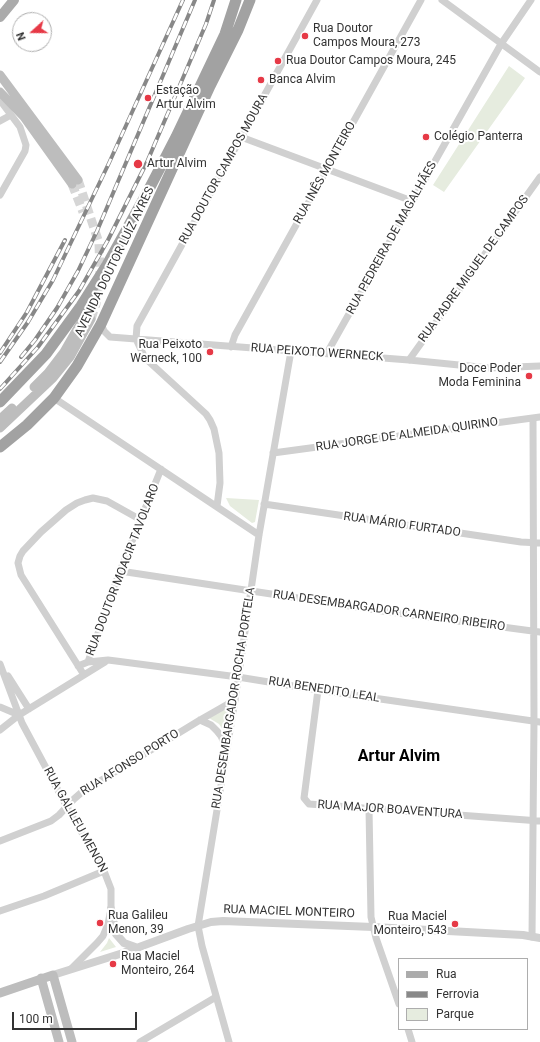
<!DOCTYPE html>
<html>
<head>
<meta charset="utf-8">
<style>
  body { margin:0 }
  #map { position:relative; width:540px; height:1042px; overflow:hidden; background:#fff; font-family:Roboto,sans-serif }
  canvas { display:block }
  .legend { position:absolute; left:398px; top:958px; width:130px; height:72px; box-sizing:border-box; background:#fff; border:1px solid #adadad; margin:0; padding:5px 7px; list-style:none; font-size:12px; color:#333 }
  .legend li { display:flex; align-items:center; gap:8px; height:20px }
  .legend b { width:20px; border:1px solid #adadad }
  .north { position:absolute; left:12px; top:12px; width:40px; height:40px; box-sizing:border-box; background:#fff; border:1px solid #adadad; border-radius:50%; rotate:249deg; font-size:11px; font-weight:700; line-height:16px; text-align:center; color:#333 }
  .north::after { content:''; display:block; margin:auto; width:14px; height:18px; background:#e63946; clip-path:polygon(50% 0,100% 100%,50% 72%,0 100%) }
  .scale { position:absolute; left:12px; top:1012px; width:125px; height:18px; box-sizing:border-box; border:2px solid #333; border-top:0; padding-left:5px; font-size:12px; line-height:14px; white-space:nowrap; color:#333; -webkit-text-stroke:3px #fff; paint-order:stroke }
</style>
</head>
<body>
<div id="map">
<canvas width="540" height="1042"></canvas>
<ul class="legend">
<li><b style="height:5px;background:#ababab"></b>Rua</li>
<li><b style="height:5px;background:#888"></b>Ferrovia</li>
<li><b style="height:11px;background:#e6ecdf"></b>Parque</li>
</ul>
<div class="north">N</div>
<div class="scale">100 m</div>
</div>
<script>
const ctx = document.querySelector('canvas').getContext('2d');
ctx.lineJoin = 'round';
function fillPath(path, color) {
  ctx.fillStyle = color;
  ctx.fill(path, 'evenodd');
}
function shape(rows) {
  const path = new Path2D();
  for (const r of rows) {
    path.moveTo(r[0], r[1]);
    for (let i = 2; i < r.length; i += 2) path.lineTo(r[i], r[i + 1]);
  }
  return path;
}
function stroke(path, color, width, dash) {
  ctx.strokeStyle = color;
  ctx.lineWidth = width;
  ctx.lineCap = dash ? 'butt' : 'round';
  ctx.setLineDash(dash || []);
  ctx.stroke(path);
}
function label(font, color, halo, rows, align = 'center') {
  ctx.font = font + ' Roboto,sans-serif';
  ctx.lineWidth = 4;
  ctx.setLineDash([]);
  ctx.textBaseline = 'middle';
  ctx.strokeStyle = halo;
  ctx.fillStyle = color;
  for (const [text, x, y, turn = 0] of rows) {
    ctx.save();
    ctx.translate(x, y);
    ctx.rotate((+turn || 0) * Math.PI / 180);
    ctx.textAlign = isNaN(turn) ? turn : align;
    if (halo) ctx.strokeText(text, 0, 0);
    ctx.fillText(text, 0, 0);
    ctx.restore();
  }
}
fillPath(shape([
  [509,66,525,78,444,192,433,185],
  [226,498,259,500,255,522,252,523,230,506],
  [227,708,230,710,225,733,219,724,209,718],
  [109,938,116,947,100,952,107,943]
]), '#e6ecdf');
stroke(shape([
  [78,180,99,243,100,275,96,304,91,319],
  [72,184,83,212]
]), '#d6d6d6', 9, [9, 4.5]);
stroke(shape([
  [442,0,540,72],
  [0,100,20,127,26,145,25,151,0,195],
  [0,121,11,115],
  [241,137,412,201],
  [101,324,104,331,110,337,409,360,489,368,540,366],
  [231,347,235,335,421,0],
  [327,353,501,44,531,0],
  [409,360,540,177],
  [54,398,259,535],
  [273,453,540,417],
  [264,504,521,542,540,543],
  [217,506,220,483,219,453,214,429,210,420,206,414,145,358,136,339,137,326,317,0],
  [120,571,383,611,540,632],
  [88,662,120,571,161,469],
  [0,664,22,723,67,807,104,871,111,889,111,909,108,924,103,936,97,943,71,969],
  [78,666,88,662,108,660,116,661,238,677,318,690,540,722],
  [84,675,21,575,18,563,20,556,23,551,41,532,66,510,77,503,85,500,93,498,107,501,141,520],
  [8,676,29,709],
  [318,690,304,798,309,804,540,821],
  [0,707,19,715],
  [200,720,211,725,217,731,221,736,226,747],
  [0,730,19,715,105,662],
  [369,809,371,917,376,938,399,1004],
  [0,841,51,821,59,815,74,799,82,792,200,720,235,700],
  [0,911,44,896,104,871],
  [532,937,534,721,533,418],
  [408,1029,412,1042],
  [140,1042,216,997],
  [229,1042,202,946,198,926,235,700,259,535,291,351]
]), '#d0d0d0', 7);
stroke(shape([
  [111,909,116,934,124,943,138,948],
  [53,975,123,953,188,929,211,922,223,921,373,927,523,935,540,938]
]), '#d0d0d0', 8);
stroke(shape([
  [0,75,78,180],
  [0,92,24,117,72,184],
  [34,387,48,373,64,352,84,317],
  [0,419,12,408],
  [0,428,53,378,70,357,91,319],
  [41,978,59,1042],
  [0,993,53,975,72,1042]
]), '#bdbdbd', 9);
stroke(shape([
  [0,17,14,0]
]), '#ababab', 10);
stroke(shape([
  [0,402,46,354,81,306,107,265,147,193,176,137,225,34,236,0],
  [0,447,27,425,54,398,77,366,101,324,210,86,238,30,250,0]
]), '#a2a2a2', 11);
const rail = shape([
  [0,353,27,312,65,240],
  [21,357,35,340,57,308,78,271,97,231,195,0],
  [0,362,28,322,53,280,109,163,183,0],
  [0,389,38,347,79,291,108,240,147,162,206,24,214,0]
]);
stroke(rail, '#888', 4);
stroke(rail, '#fff', 2.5, [8]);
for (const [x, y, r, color] of [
  [305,36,4,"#e63946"],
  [278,61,4,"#e63946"],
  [261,80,4,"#e63946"],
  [148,98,4,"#e63946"],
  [426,137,4,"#e63946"],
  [138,164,5,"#e63946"],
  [210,352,4,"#e63946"],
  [529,376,4,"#e63946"],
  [100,923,4,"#e63946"],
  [455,924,4,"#e63946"],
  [113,964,4,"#e63946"]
]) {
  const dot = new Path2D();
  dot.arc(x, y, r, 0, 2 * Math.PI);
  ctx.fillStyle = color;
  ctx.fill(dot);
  stroke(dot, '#fff', 1.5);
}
label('12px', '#333', '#fff', [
  ["Rua Doutor",313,29],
  ["Campos Moura, 273",313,43],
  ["Rua Doutor Campos Moura, 245",286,61],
  ["Banca Alvim",269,80],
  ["Estação",156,91],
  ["Artur Alvim",156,105],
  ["Colégio Panterra",434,137],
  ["Artur Alvim",147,164],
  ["Rua Peixoto",202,345,"right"],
  ["Werneck, 100",202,359,"right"],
  ["Doce Poder",521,369,"right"],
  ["Moda Feminina",521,383,"right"],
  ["Rua Galileu",108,916],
  ["Menon, 39",108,930],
  ["Rua Maciel",447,917,"right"],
  ["Monteiro, 543",447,931,"right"],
  ["Rua Maciel",121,957],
  ["Monteiro, 264",121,971]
], 'left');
label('12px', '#333', '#fff', [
  ["RUA DOUTOR CAMPOS MOURA",224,169,-61],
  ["RUA INÊS MONTEIRO",325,173,-61],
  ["RUA PEDREIRA DE MAGALHÃES",392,238,-61],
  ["AVENIDA DOUTOR LUÍZ AYRES",115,262,-64],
  ["RUA PADRE MIGUEL DE CAMPOS",474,269,-54],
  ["RUA PEIXOTO WERNECK",317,353,4],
  ["RUA JORGE DE ALMEIDA QUIRINO",407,435,-8],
  ["RUA MÁRIO FURTADO",402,525,8],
  ["RUA DOUTOR MOACIR TAVOLARO",123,570,-69],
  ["RUA DESEMBARGADOR CARNEIRO RIBEIRO",389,611,8],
  ["RUA BENEDITO LEAL",324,690,9],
  ["RUA DESEMBARGADOR ROCHA PORTELA",234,698,-81],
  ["RUA AFONSO PORTO",130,763,-32],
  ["RUA MAJOR BOAVENTURA",390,810,4],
  ["RUA GALILEU MENON",75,820,61],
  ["RUA MACIEL MONTEIRO",289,912,2]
]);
label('bold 16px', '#000', '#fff', [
  ["Artur Alvim",399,757]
]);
</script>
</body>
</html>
